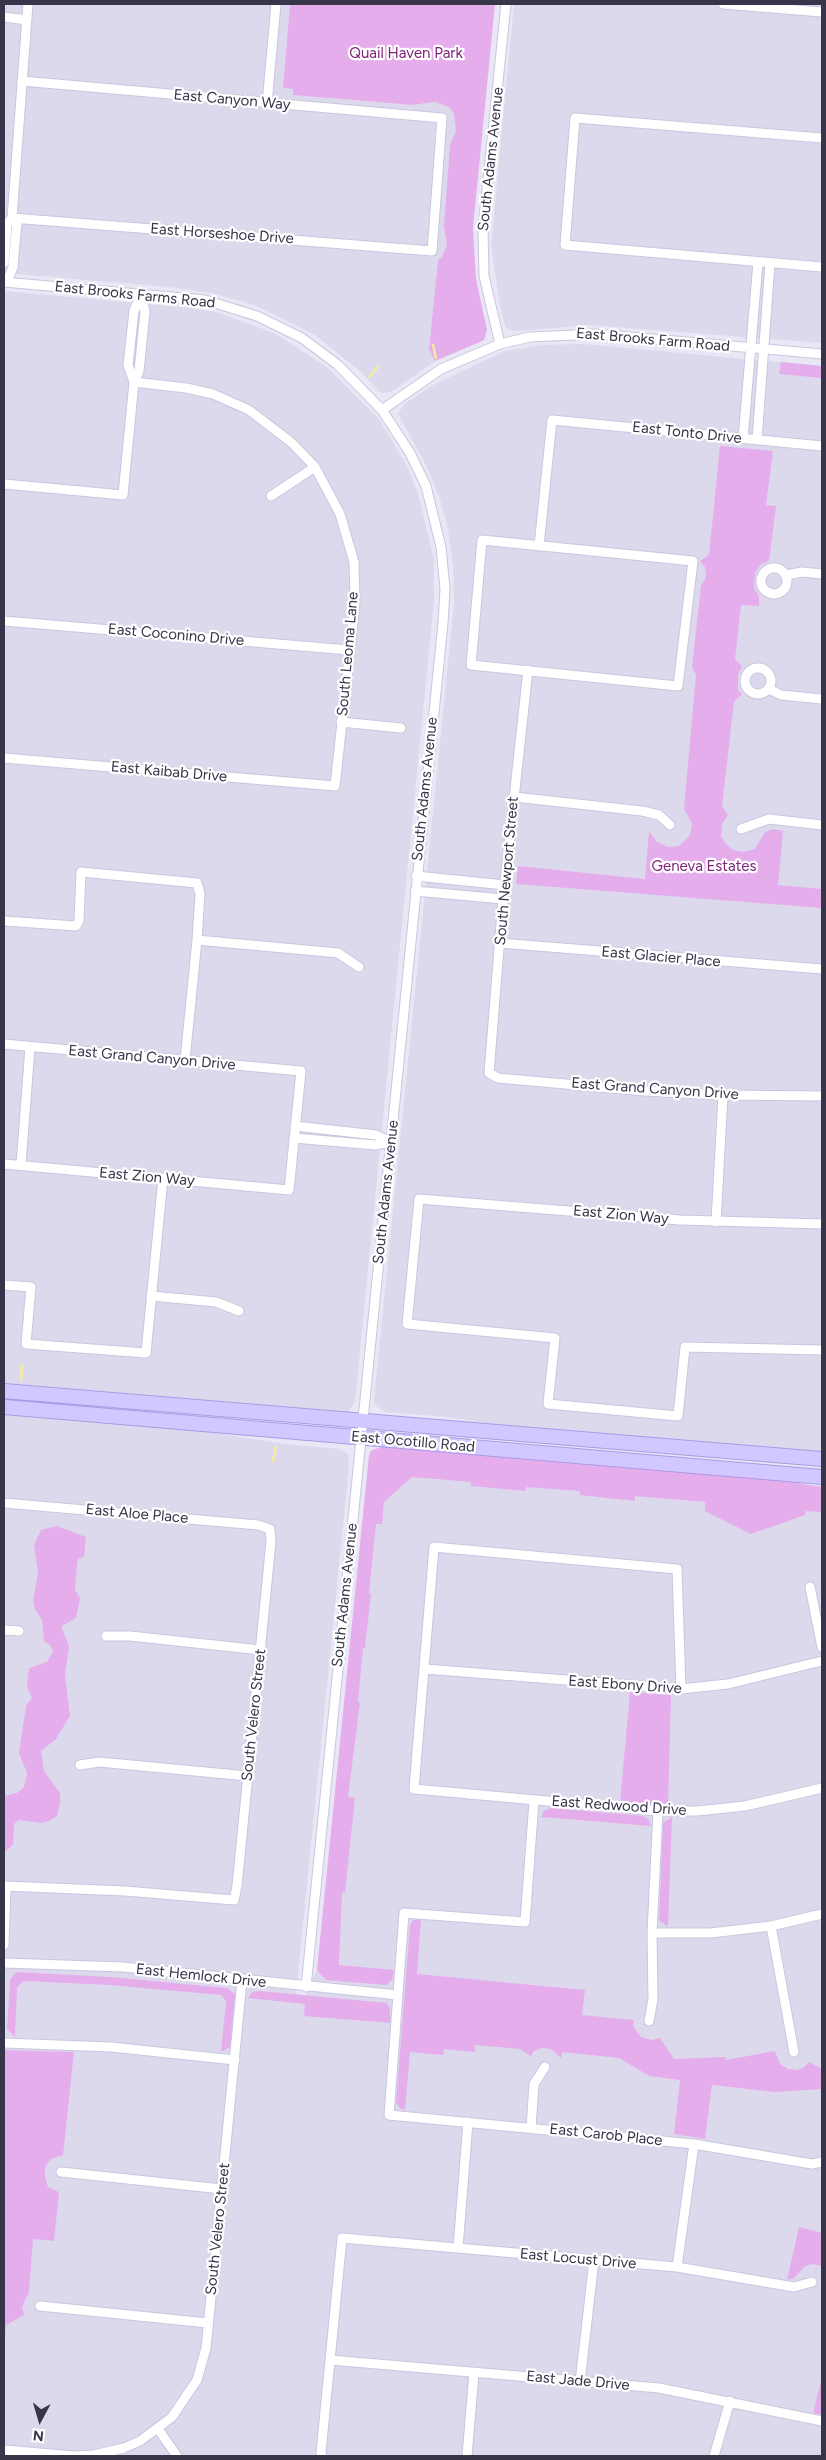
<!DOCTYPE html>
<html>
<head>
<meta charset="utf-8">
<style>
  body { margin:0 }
  #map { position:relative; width:826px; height:2460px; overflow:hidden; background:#e9e7f5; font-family:Figtree,sans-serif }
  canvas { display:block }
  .frame { position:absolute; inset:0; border:5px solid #363549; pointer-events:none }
  .north { position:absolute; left:15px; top:2395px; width:50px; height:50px; -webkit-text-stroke:4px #fff; paint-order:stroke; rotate:186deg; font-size:14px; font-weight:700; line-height:20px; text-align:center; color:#363549 }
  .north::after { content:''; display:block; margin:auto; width:18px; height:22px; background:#363549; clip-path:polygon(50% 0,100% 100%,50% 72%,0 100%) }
</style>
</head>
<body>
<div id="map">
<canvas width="826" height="2460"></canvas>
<div class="frame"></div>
<div class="north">N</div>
</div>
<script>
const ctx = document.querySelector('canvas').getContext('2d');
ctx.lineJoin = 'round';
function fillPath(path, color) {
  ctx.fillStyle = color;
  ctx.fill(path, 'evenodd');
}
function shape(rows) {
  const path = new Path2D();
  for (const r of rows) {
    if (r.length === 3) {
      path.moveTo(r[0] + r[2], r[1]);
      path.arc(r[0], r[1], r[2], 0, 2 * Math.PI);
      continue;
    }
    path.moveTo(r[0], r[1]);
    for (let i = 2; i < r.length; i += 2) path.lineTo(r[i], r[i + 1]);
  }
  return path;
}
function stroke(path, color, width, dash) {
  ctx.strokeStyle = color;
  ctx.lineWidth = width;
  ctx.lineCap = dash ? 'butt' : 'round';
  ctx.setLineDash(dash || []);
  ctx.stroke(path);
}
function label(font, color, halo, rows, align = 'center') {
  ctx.font = font + ' Figtree,sans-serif';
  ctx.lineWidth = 4.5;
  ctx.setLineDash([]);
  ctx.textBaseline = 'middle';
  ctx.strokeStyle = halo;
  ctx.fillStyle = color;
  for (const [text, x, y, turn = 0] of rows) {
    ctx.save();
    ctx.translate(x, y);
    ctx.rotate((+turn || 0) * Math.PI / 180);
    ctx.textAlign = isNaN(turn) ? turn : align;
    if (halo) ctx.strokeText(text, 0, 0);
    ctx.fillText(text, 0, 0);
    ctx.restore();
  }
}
fillPath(shape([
  [4,4,290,4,283,87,293,89,293,95,412,105,435,102,450,107,457,124,447,245,442,257,438,260,429,349,435,361,391,392,381,393,361,372,315,335,255,305,212,293,169,287,4,273],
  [514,4,822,4,822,343,588,325,518,331,512,331,506,328,500,306,491,246],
  [4,291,181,307,216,312,274,333,327,367,379,419,408,468,419,497,434,560,434,600,355,1402,347,1413,4,1384],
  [583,344,822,366,822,1453,529,1430,447,1417,385,1412,376,1406,374,1400,454,603,453,562,447,524,439,496,426,465,398,414,404,404,435,384,505,351,543,345],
  [4,1414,208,1432,286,1444,340,1449,348,1455,349,1466,296,1994,305,1996,317,1970,370,1452,382,1447,777,1480,822,1487,822,2456,4,2456]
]), '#dcd9ed');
fillPath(shape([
  [290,4,495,4,473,228,476,279,487,330,484,340,480,342,435,361,429,349,438,260,442,257,447,245,444,226,450,145,456,131,454,114,449,107,435,102,412,105,293,95,293,89,283,88],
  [781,362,822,366,822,378,779,374],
  [720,446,773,451,766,505,776,506,769,561,760,565,755,573,754,588,759,596,759,606,741,605,735,659,742,666,738,675,738,690,742,694,734,702,722,806,728,815,722,824,721,836,726,844,733,850,744,852,755,849,765,832,773,829,783,831,778,885,822,889,822,908,516,884,518,866,645,879,649,831,657,842,668,847,679,846,690,835,692,823,684,809,696,675,692,667,701,586,706,577,705,567,700,561,709,555],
  [382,1447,777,1480,822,1487,822,1512,806,1511,805,1515,751,1534,705,1511,705,1502,635,1496,635,1501,580,1495,580,1491,526,1487,526,1491,471,1486,471,1482,412,1477,384,1502,382,1524,376,1524,369,1593,371,1594,365,1648,363,1648,358,1702,360,1703,348,1797,355,1798,345,1892,342,1893,339,1965,394,1970,392,1980,386,1985,326,1980,317,1970,369,1455,372,1450],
  [57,1526,86,1537,84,1557,78,1559,77,1565,75,1590,80,1598,76,1618,62,1626,62,1629,69,1646,65,1675,70,1716,56,1739,41,1751,44,1771,60,1793,60,1804,57,1816,49,1821,41,1823,19,1820,14,1824,13,1844,4,1853,4,1796,17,1793,24,1787,27,1773,19,1753,26,1706,32,1698,27,1687,29,1668,47,1662,53,1651,50,1645,44,1641,42,1620,35,1609,33,1601,38,1573,34,1545,41,1530],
  [630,1692,671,1695,668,1805,620,1802],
  [551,1808,643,1816,648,1819,651,1826,541,1817,544,1811],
  [672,1817,670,1873,668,1927,659,1920,663,1823],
  [421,1919,417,1974,585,1990,582,2015,634,2020,633,2026,641,2037,651,2040,660,2038,674,2059,725,2057,726,2060,775,2051,780,2064,788,2069,796,2070,803,2068,809,2062,822,2069,822,2089,775,2092,712,2085,705,2139,674,2134,680,2080,649,2076,619,2058,562,2052,561,2058,551,2049,542,2048,534,2051,531,2056,520,2049,475,2045,475,2052,444,2049,443,2055,410,2052,405,2110,401,2109,396,2103,410,1925,413,1920],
  [16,1972,110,1977,227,1988,235,1994,230,2047,221,2052,226,2001,221,1995,110,1985,24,1981,17,1987,15,2037,7,2029,10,1980],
  [260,1991,387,2003,390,2009,390,2023,304,2016,305,2004,248,1998,252,1992],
  [4,2050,74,2052,63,2155,51,2159,45,2167,45,2177,48,2187,59,2192,54,2241,33,2239,29,2292,22,2307,24,2315,6,2325,4,2348],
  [799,2227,822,2233,822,2266,813,2264,805,2266,794,2278,787,2280],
  [822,2377,822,2415,813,2413]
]), '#e6aded');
stroke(shape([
  [433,345,436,358],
  [369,377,378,367],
  [21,1380,22,1365],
  [273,1461,276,1447]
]), '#f6ea9f', 2.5);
const minor = shape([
  [723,4,822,12],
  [4,17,27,20],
  [267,104,276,4],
  [822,138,575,118,565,245,822,267],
  [12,218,432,251,442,118,22,81],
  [4,263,7,224,12,218,28,4],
  [4,282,205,300,257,316,302,338,338,365,382,410,410,453,426,486,441,547,445,589,443,623,306,1987],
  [7,282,13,267,16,232,17,224,12,218],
  [500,344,484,276,483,228,506,4],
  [134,382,128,365,134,311,141,294],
  [382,410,441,369,500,344,530,337,596,334,822,354],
  [743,439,758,262],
  [757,440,770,263],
  [4,484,123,495,134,382,139,371,145,312,141,294],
  [271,496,315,467],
  [482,540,693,561,678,686,471,665,482,540],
  [539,546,552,420,822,446],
  [774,581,13],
  [786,575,802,572,822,574],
  [4,621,349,650],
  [758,681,13],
  [528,670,503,899,489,1073,498,1078,644,1091,724,1095,822,1096],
  [769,689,781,695,822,699],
  [341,722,401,728],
  [4,758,335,786,355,603,354,562,340,514,315,467,292,443,249,410,213,394,186,388,134,382],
  [514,797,642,811,659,815,670,825],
  [741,829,769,819,822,825],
  [416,876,505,885],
  [415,891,503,899],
  [4,921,76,926,79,921,81,872,197,883,200,894,197,940,185,1060],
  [197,940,338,953,359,967],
  [500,943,822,969],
  [4,1044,301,1071,289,1190,4,1164],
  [295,1126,376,1135,391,1142],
  [294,1138,375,1145,391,1142],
  [21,1165,30,1047],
  [716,1222,723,1095],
  [822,1224,680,1220,419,1199,407,1324,555,1338,548,1404,678,1416,685,1347,822,1350],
  [4,1285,31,1287,26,1344,146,1353,163,1178],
  [151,1296,216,1302,239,1311],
  [4,1503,258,1525,270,1529,271,1541,237,1886,234,1900,125,1891,4,1886],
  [810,1587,822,1647],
  [4,1630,19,1631],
  [106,1636,130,1636,261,1650],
  [425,1669,681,1689,728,1684,822,1661],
  [681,1689,677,1569,434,1547,414,1789,658,1811,697,1811,745,1806,822,1788],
  [80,1765,99,1762,248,1776],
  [534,1801,525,1922,404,1913,389,2115,694,2144,812,2164,822,2162],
  [771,1926,794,2052],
  [652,1933,711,1933,771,1926,822,1914],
  [4,1945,6,1886],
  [4,1963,123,1967,398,1995],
  [649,2021,653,1999,652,1933,658,1811],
  [4,2043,111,2047,235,2060],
  [531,2128,534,2084,545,2067],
  [61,2172,222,2189],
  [458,2248,468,2122],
  [677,2267,694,2144],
  [40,2306,208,2323],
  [330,2360,659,2388,822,2421],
  [580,2382,594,2260],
  [158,2429,177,2456],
  [4,2450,75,2456,94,2455,124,2448,140,2441,172,2417,197,2380,206,2348,242,1981],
  [322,2456,321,2452,342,2238,677,2267,794,2287,812,2282],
  [467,2456,474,2373],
  [714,2456,730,2401]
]);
const secondary = shape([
  [4,1391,822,1459],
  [4,1407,822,1477]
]);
stroke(minor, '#c9c6df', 11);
stroke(secondary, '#a99be5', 16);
stroke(minor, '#fff', 9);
stroke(secondary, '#d3c7ff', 14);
label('15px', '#80237a', '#fff', [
  ["Quail Haven Park",406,54],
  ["Geneva Estates",704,867]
]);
label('15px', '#363549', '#fff', [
  ["East Canyon Way",232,100,5],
  ["South Adams Avenue",491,159,-84],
  ["East Horseshoe Drive",222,234,4],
  ["East Brooks Farms Road",135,295,6],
  ["East Brooks Farm Road",653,340,5],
  ["East Tonto Drive",687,433,6],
  ["East Coconino Drive",176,635,5],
  ["South Leoma Lane",348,654,-85],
  ["East Kaibab Drive",169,772,5],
  ["South Adams Avenue",425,789,-84],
  ["South Newport Street",507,871,-85],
  ["East Glacier Place",661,957,5],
  ["East Grand Canyon Drive",152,1058,5],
  ["East Grand Canyon Drive",655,1089,4],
  ["East Zion Way",147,1177,5],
  ["South Adams Avenue",386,1192,-84],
  ["East Zion Way",621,1215,5],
  ["East Ocotillo Road",413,1442,5],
  ["East Aloe Place",137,1514,5],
  ["South Adams Avenue",345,1595,-84],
  ["East Ebony Drive",625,1685,4],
  ["South Velero Street",254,1715,-84],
  ["East Redwood Drive",619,1806,4],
  ["East Hemlock Drive",201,1976,6],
  ["East Carob Place",606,2135,6],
  ["South Velero Street",218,2229,-84],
  ["East Locust Drive",578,2259,5],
  ["East Jade Drive",578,2381,5]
]);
</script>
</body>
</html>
